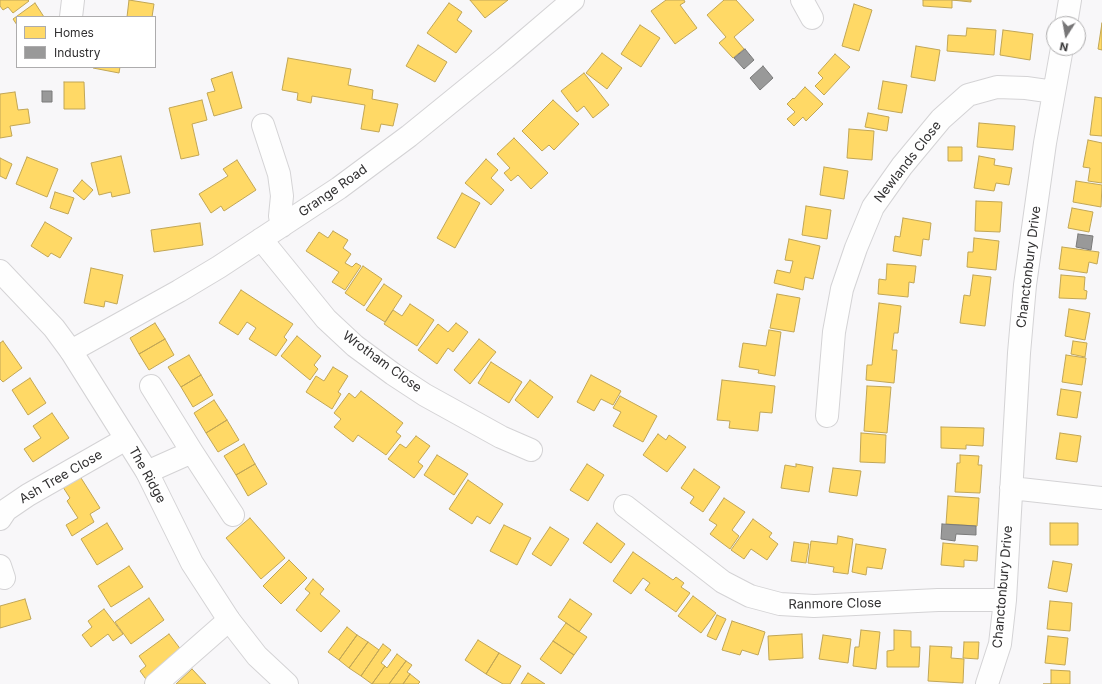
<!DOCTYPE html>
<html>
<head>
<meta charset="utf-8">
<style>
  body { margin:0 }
  #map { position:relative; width:1102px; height:684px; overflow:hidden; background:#f8f7f9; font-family:Inter,sans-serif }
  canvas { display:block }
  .legend { position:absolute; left:16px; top:16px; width:140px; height:52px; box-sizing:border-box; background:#fff; border:1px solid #adacad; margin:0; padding:5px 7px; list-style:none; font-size:12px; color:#313031 }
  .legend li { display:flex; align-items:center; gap:8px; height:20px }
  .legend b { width:20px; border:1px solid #adacad }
  .north { position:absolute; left:1046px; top:16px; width:40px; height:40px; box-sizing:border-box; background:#fff; border:1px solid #adacad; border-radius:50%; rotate:191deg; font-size:11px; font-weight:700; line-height:16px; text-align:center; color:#313031 }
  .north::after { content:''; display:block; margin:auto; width:14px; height:18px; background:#777677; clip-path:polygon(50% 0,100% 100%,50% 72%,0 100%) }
</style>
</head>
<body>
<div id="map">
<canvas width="1102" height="684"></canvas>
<ul class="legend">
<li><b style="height:11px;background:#ffd966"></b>Homes</li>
<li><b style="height:11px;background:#999"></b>Industry</li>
</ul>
<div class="north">N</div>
</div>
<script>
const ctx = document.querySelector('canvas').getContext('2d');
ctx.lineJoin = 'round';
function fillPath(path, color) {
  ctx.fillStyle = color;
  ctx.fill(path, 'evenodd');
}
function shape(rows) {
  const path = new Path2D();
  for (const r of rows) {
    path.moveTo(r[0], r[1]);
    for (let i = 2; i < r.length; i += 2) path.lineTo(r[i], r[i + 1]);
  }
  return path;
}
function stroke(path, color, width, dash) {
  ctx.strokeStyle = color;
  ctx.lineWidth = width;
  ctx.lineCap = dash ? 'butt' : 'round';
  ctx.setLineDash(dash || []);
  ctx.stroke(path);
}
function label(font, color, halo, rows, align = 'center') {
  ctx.font = font + ' Inter,sans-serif';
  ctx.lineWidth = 4;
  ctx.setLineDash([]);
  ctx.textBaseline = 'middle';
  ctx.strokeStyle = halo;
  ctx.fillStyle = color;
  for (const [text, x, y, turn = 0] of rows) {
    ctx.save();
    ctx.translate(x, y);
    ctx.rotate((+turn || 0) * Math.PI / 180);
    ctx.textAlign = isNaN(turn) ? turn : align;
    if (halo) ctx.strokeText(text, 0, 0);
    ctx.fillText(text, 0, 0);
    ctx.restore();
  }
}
const homes = shape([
  [0,0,28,0,29,1,13,13,8,7,3,10,0,6,0,0],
  [129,0,154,4,152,17,127,17,129,0],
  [470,0,508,0,485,18,470,0],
  [666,0,684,0,685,2,680,5,697,28,675,44,651,11,666,0],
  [724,0,736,0,754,20,734,37,744,49,733,58,719,43,726,37,707,15,724,0],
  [923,0,971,0,971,2,952,0,952,8,923,6,923,0],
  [35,3,44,17,17,17,17,25,13,19,35,3],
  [449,3,462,12,457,20,472,31,456,53,427,33,449,3],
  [854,4,872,10,859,51,842,46,854,4],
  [1102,23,1102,50,1098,49,1102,23],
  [640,25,660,38,641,67,621,54,640,25],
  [967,28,996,30,994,55,947,51,948,35,966,36,967,28],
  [1003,30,1033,34,1030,60,1000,55,1003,30],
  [418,45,447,62,435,82,406,66,418,45],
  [916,46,940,50,935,81,911,77,916,46],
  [602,53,622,68,607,89,586,73,602,53],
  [835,54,850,67,824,95,815,86,823,78,818,73,835,54],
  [288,58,351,69,348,85,373,90,372,99,398,104,393,126,381,124,379,132,361,129,365,105,312,96,311,103,297,100,298,93,282,90,288,58],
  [93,67,120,67,119,73,93,68,93,67],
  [232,72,242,108,214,116,207,93,215,91,211,79,232,72],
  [584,73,609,105,593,118,584,106,577,112,561,91,584,73],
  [883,81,907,85,902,113,878,109,883,81],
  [64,82,84,82,85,109,64,109,64,82],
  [805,87,823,104,806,121,803,117,794,126,787,119,795,112,787,104,793,98,794,99,805,87],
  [15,92,18,110,28,109,30,123,10,126,12,136,0,138,0,94,15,92],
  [1095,97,1102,98,1102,136,1090,135,1095,97],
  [202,100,207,120,192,124,199,155,181,159,169,108,202,100],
  [553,100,579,124,554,150,549,145,542,151,522,131,553,100],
  [868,113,889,117,887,131,865,127,868,113],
  [979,123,1015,126,1013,150,977,147,979,123],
  [849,129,874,131,872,160,847,158,849,129],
  [514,138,548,173,531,189,518,175,511,181,504,173,510,168,497,154,514,138],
  [1088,140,1102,143,1102,183,1088,181,1090,168,1083,167,1088,140],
  [948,147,962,147,962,161,948,161,948,147],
  [121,156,130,193,112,197,111,192,99,195,91,163,121,156],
  [979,156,995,159,994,165,1012,168,1009,185,996,183,994,191,974,188,979,156],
  [27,157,58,169,47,197,16,184,27,157],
  [0,158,12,164,6,179,0,176,0,158],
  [486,159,498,170,491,178,504,190,491,205,465,183,486,159],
  [237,160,256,190,224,211,221,206,211,213,199,194,228,176,223,169,237,160],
  [824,167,848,171,844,199,820,195,824,167],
  [82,180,93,190,84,200,73,191,82,180],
  [1076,181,1102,185,1101,207,1073,202,1076,181],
  [55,192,74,198,68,214,50,208,55,192],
  [462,193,480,203,455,248,437,238,462,193],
  [976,201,1002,202,1000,232,975,231,976,201],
  [806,206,831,210,827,239,802,235,806,206],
  [1072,208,1093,212,1089,232,1068,228,1072,208],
  [903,218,931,223,929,240,923,239,921,256,893,251,895,236,900,237,903,218],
  [45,222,72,238,60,258,51,253,48,257,31,246,45,222],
  [200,223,203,245,154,252,151,230,200,223],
  [333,231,348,240,343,248,351,254,345,263,352,267,356,263,361,266,345,290,332,282,339,272,306,251,319,232,328,238,333,231],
  [974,238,999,241,996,270,967,267,968,252,973,252,974,238],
  [789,239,820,246,813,279,805,277,803,290,774,283,777,270,790,273,793,261,785,260,789,239],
  [1062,247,1099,252,1097,264,1089,262,1087,273,1059,269,1062,247],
  [887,264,916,266,914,283,909,282,908,297,878,294,879,279,886,280,887,264],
  [363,266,382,279,364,306,345,293,363,266],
  [91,268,123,275,117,304,105,301,104,307,84,303,91,268],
  [973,275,991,277,985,326,960,323,964,295,970,296,973,275],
  [1061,275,1085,277,1084,290,1087,291,1086,299,1059,298,1061,275],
  [384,284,402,296,385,322,366,310,384,284],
  [241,290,293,324,284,337,287,340,276,356,249,339,256,328,247,322,238,335,219,323,241,290],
  [777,294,800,298,794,332,770,328,777,294],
  [879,303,901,306,898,333,894,333,892,350,897,350,894,383,866,380,867,365,872,365,879,303],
  [410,304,434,320,417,346,384,324,393,310,402,316,410,304],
  [1069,309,1090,313,1085,340,1065,336,1069,309],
  [155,323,165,339,139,354,130,338,155,323],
  [456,323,468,332,453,352,448,348,437,364,418,350,438,324,448,332,456,323],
  [769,330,781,332,775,376,758,373,759,370,739,367,743,343,766,346,769,330],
  [297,336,321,356,314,365,318,369,310,380,281,356,297,336],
  [165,339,174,355,149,370,139,354,165,339],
  [479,339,496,352,470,384,454,370,479,339],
  [3,341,22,368,3,382,0,379,0,343,3,341],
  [1073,341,1087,343,1085,357,1071,354,1073,341],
  [189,355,201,375,181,387,168,367,189,355],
  [1066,355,1086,358,1082,385,1062,382,1066,355],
  [491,362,522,382,509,403,478,383,491,362],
  [333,367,348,376,338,392,341,394,332,409,306,392,316,376,324,381,333,367],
  [201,375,213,395,193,407,181,387,201,375],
  [591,375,621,391,613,405,601,399,594,411,577,402,591,375],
  [30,378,46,403,28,415,12,390,30,378],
  [530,380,553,397,538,418,515,400,530,380],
  [722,380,775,386,772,413,760,412,758,431,729,428,730,421,717,420,722,380],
  [867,386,891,387,887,433,864,431,867,386],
  [1061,389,1081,392,1077,418,1057,415,1061,389],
  [361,391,403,423,396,432,401,436,386,455,358,435,353,442,334,427,341,419,334,413,349,393,355,398,361,391],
  [620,396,657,416,643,442,613,426,621,412,613,408,620,396],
  [214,400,227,420,206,433,194,413,214,400],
  [52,413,69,438,33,462,24,449,41,438,33,426,52,413],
  [227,420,239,440,218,452,206,433,227,420],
  [941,427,984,428,983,446,966,445,966,449,941,448,941,427],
  [861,433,886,435,885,463,860,462,861,433],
  [1060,433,1081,436,1077,462,1056,459,1060,433],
  [658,434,666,440,669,435,686,447,667,472,643,455,658,434],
  [416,436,430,446,418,462,423,466,414,478,388,459,400,444,406,448,416,436],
  [244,444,255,464,236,475,224,456,244,444],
  [437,455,468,474,454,495,424,475,437,455],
  [960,455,979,456,978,465,982,465,980,493,955,492,957,463,960,463,960,455],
  [255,464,267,484,248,496,236,475,255,464],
  [587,464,604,475,588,501,570,490,587,464],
  [796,464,813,467,809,492,781,488,785,465,796,467,796,464],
  [833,468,861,471,857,496,829,492,833,468],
  [694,469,720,487,703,512,690,503,694,497,681,488,694,469],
  [76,470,100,508,90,514,94,522,72,536,66,525,78,518,67,501,70,498,59,481,76,470],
  [468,480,503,504,490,524,477,516,472,524,449,509,468,480],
  [948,496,979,498,977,526,946,524,948,496],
  [724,498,745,512,732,530,739,536,730,549,710,534,717,525,709,520,724,498],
  [250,518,285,558,261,579,226,538,250,518],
  [753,519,772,533,769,537,778,544,767,560,751,549,744,559,731,550,753,519],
  [107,523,123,549,97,565,81,539,107,523],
  [597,523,625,544,611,563,583,543,597,523],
  [1050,523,1078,523,1078,545,1050,545,1050,523],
  [504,525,531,538,517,565,490,551,504,525],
  [550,527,569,539,551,566,532,554,550,527],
  [838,536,853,539,848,574,833,572,834,567,808,563,811,541,837,544,838,536],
  [794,542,809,544,806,563,791,561,794,542],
  [943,543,978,546,977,561,964,560,964,567,941,565,943,543],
  [856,544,886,549,882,569,867,567,866,575,852,572,856,544],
  [633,552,673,580,676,577,684,583,681,587,690,593,676,612,645,590,650,583,643,578,631,594,613,581,633,552],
  [289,560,307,578,281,604,263,586,289,560],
  [1053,561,1072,564,1067,592,1048,588,1053,561],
  [129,566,143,587,111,607,98,586,129,566],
  [313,579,324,589,320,594,340,611,321,632,296,610,310,593,305,589,313,579],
  [693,596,716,613,701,633,678,616,693,596],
  [149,598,164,620,131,644,115,622,149,598],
  [25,599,31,619,0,628,0,606,25,599],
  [570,599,592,614,579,632,558,617,570,599],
  [1050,601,1072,603,1070,631,1047,629,1050,601],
  [104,609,123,634,113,641,108,634,91,647,82,635,92,627,88,621,104,609],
  [717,615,726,619,716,640,707,636,717,615],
  [732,621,765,632,758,655,742,650,740,655,722,650,732,621],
  [566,623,587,637,574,655,553,641,566,623],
  [347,627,357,635,339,660,328,652,347,627],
  [861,630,880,632,876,669,853,666,855,647,859,647,861,630],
  [894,630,911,631,911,647,920,647,919,667,887,667,887,651,894,650,894,630],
  [169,634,185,655,148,682,140,671,146,666,139,656,169,634],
  [802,634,803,658,769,660,768,636,802,634],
  [357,635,368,642,349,668,339,660,357,635],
  [823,635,851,639,848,663,819,659,823,635],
  [1048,636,1068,638,1065,665,1045,663,1048,636],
  [478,640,499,653,486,674,465,660,478,640],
  [553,641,574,655,561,674,540,659,553,641],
  [368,642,379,650,361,676,349,668,368,642],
  [964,642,979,642,978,659,963,658,964,642],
  [383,644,391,650,381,663,385,666,372,684,361,676,383,644],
  [930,646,952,647,951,658,964,659,963,683,928,681,930,646],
  [499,653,521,666,510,684,503,684,486,674,499,653],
  [397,654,406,661,389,684,372,684,385,666,387,668,397,654],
  [406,661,412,665,407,672,410,674,403,684,389,684,406,661],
  [192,669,206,684,176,684,192,669],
  [1051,670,1070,671,1070,684,1043,684,1051,684,1051,670],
  [528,673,545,684,521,684,528,673],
  [410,674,420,682,418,684,403,684,410,674]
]);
fillPath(homes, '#ffd966');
stroke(homes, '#c1a656', 1);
const industry = shape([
  [745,49,754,60,744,69,734,58,745,49],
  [763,66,773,78,760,90,750,78,763,66],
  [42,91,52,91,52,102,42,102,42,91],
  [1078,234,1093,236,1091,250,1076,247,1078,234],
  [942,524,976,526,976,535,956,534,955,541,941,539,942,524]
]);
fillPath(industry, '#999');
stroke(industry, '#7a7a7a', 1);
const minor = shape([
  [802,0,812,18],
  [71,17,73,0],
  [1066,24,1070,0],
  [263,125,279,174,282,196,280,216,282,226],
  [261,239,326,319,355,346,393,374,425,395,501,437,531,450],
  [71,351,179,291,219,267,339,188,409,136,505,58,573,0],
  [151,386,192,452,233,515],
  [827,416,834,332,842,289,856,248,873,207,902,166,941,119,968,95,997,87,1026,88,1054,92],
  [147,472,192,452],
  [1011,488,1102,498],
  [625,506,723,582,750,596,780,604,814,606,938,600,1005,600],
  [0,519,6,510,28,495,126,439],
  [0,566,4,578],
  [156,684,229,620],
  [987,684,1000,644,1005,600,1019,353,1025,285,1045,143,1062,48]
]);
const major = shape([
  [0,271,54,328,71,351,147,472,192,563,229,620,257,656,287,684]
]);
stroke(minor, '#d4d3d5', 24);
stroke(major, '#d4d3d5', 24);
stroke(minor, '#fefefe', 22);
stroke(major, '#fefefe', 22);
label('13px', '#313031', '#fff', [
  ["Newlands Close",908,162,-52],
  ["Grange Road",333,191,-35],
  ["Chanctonbury Drive",1029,267,-83],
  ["Wrotham Close",382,362,36],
  ["The Ridge",147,475,61],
  ["Ash Tree Close",61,477,-30],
  ["Chanctonbury Drive",1003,587,-85],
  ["Ranmore Close",835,604,-1]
]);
</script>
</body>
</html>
